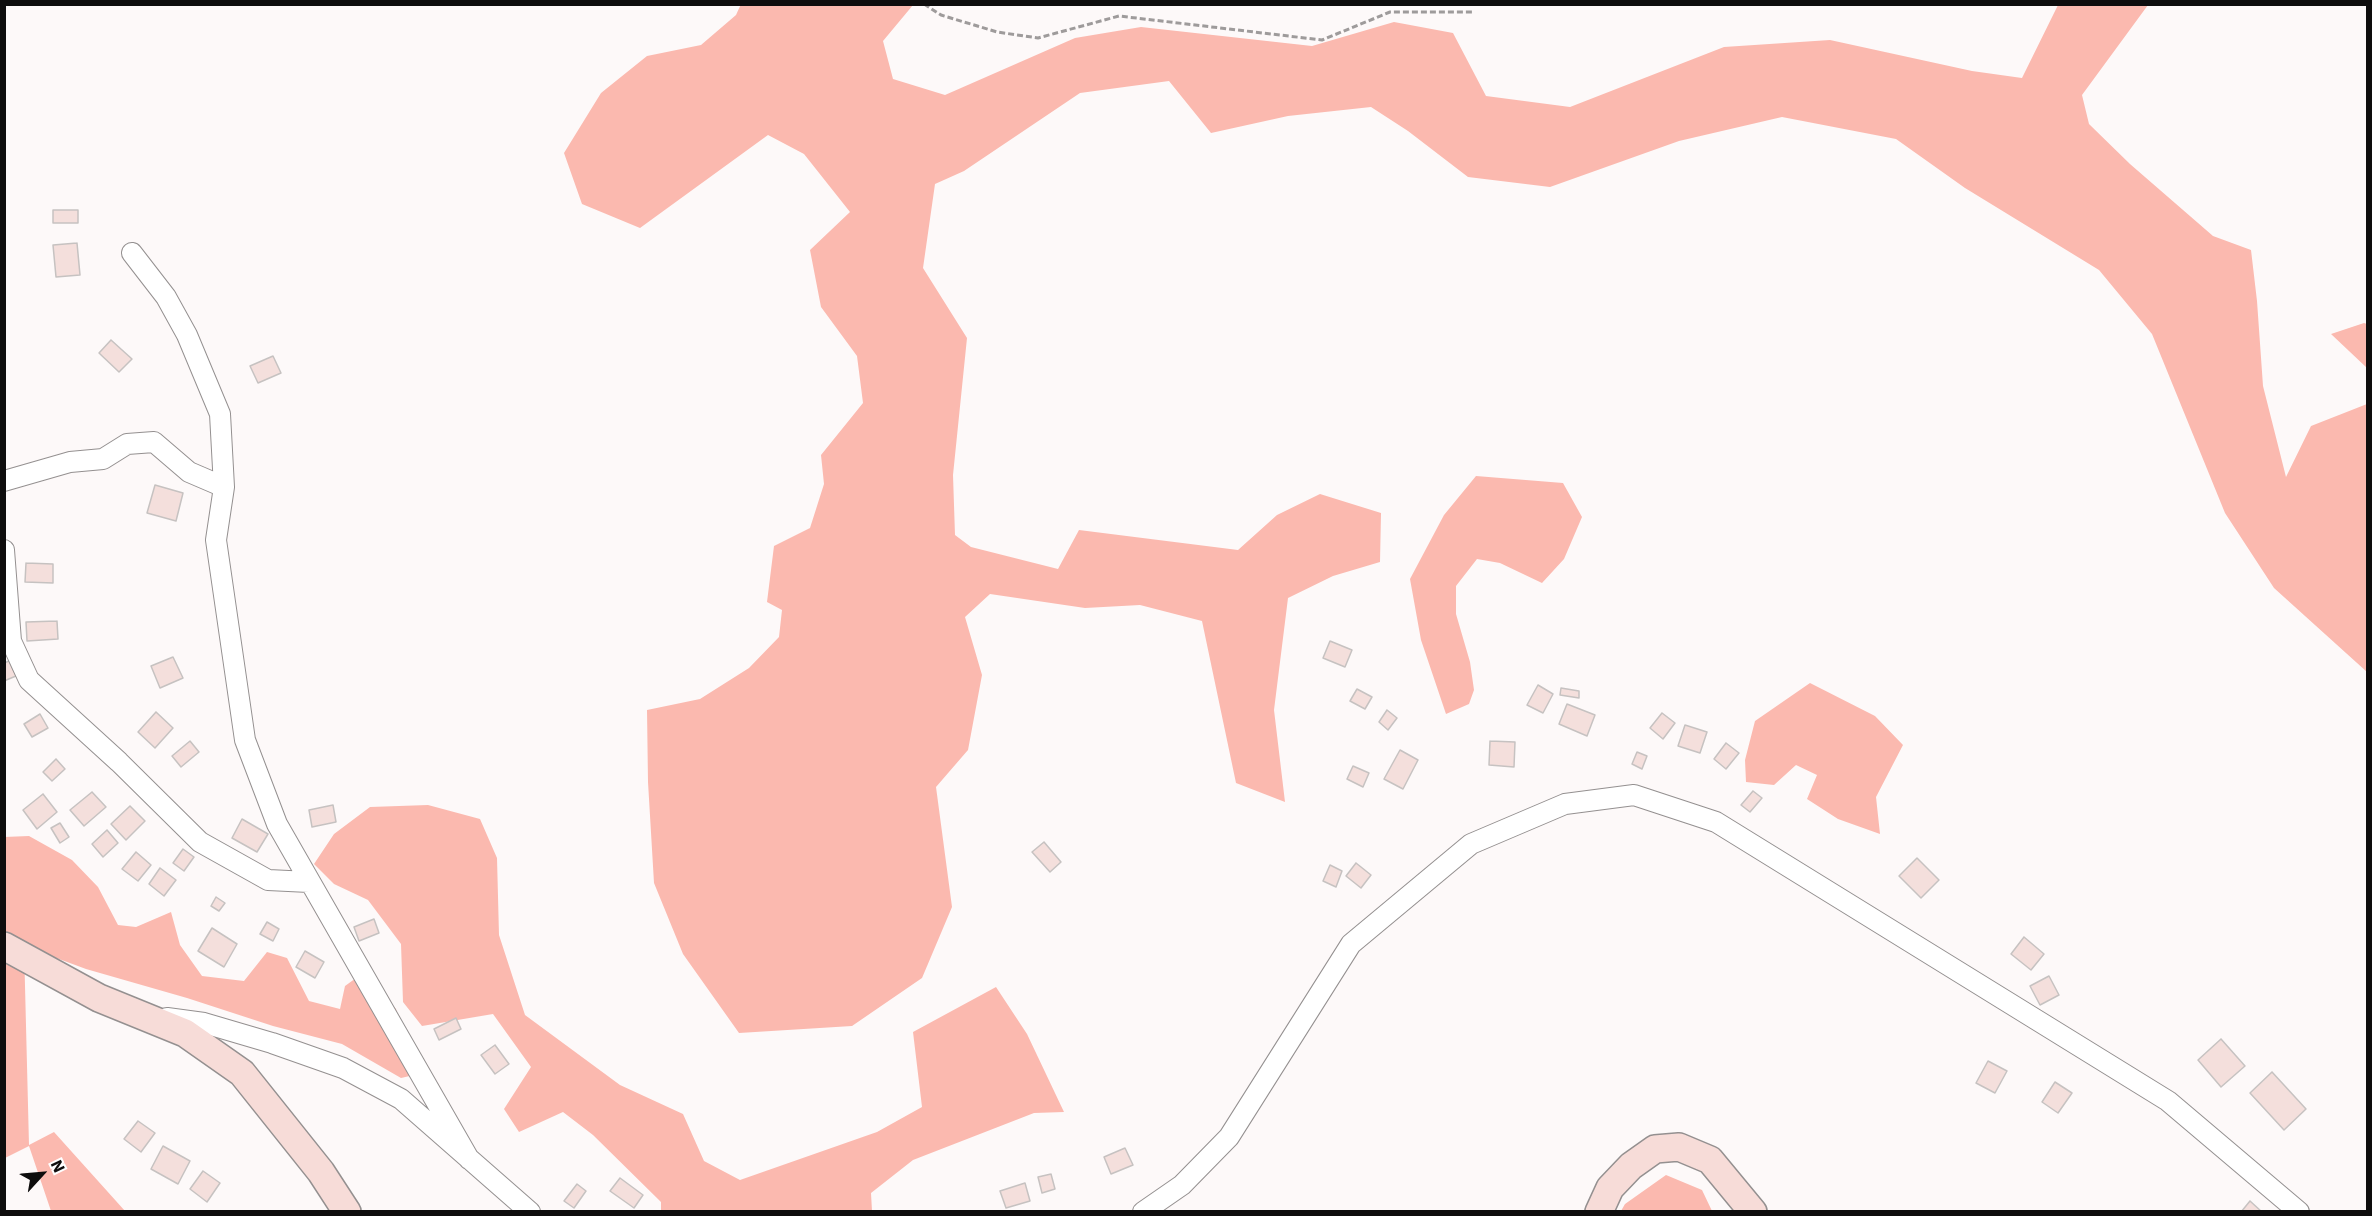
<!DOCTYPE html>
<html>
<head>
<meta charset="utf-8">
<style>
  body { margin:0 }
  #map { position:relative; width:2372px; height:1216px; overflow:hidden; background:#fdf9f9; font-family:"IBM Plex Sans",sans-serif }
  canvas { display:block }
  .frame { position:absolute; inset:0; border:6px solid #0e0d0d; pointer-events:none }
  .north { position:absolute; left:12px; top:1144px; width:60px; height:60px; -webkit-text-stroke:4px #fff; paint-order:stroke; rotate:64deg; font-size:16px; font-weight:700; line-height:24px; text-align:center; color:#0e0d0d }
  .north::after { content:''; display:block; margin:auto; width:21px; height:27px; background:#0e0d0d; clip-path:polygon(50% 0,100% 100%,50% 72%,0 100%) }
</style>
</head>
<body>
<div id="map">
<canvas width="2372" height="1216"></canvas>
<div class="frame"></div>
<div class="north">N</div>
</div>
<script>
const ctx = document.querySelector('canvas').getContext('2d');
ctx.lineJoin = 'round';
function fillPath(path, color) {
  ctx.fillStyle = color;
  ctx.fill(path, 'evenodd');
}
function shape(rows) {
  const path = new Path2D();
  for (const r of rows) {
    path.moveTo(r[0], r[1]);
    for (let i = 2; i < r.length; i += 2) path.lineTo(r[i], r[i + 1]);
  }
  return path;
}
function stroke(path, color, width, dash) {
  ctx.strokeStyle = color;
  ctx.lineWidth = width;
  ctx.lineCap = dash ? 'butt' : 'round';
  ctx.setLineDash(dash || []);
  ctx.stroke(path);
}
fillPath(shape([
  [741,4,913,5,883,41,893,79,945,95,1075,38,1141,27,1312,46,1394,22,1453,33,1486,96,1570,107,1724,47,1830,40,1972,71,2022,78,2058,5,2148,5,2082,95,2089,124,2130,164,2213,236,2251,250,2257,301,2263,386,2286,477,2311,426,2367,404,2367,672,2274,588,2225,513,2152,334,2099,270,1965,188,1896,139,1782,117,1679,141,1550,187,1468,177,1408,131,1371,107,1288,116,1211,133,1169,81,1080,93,964,171,935,184,923,268,967,338,953,475,955,535,971,547,1058,569,1079,530,1238,550,1277,515,1320,494,1381,513,1380,562,1333,576,1288,598,1274,710,1285,802,1236,783,1202,621,1140,605,1085,608,990,594,965,617,982,675,968,750,936,787,952,907,922,978,852,1026,739,1033,683,954,654,883,648,782,647,710,700,699,749,668,779,637,782,610,767,602,774,546,810,528,824,484,821,455,863,403,857,356,821,307,810,250,850,212,804,154,768,135,640,228,582,204,564,153,601,93,647,56,701,45,736,15],
  [2364,323,2367,324,2367,368,2331,334],
  [1476,476,1563,483,1582,517,1564,559,1542,583,1500,563,1477,559,1456,586,1456,614,1470,662,1474,690,1469,704,1446,714,1421,640,1410,579,1444,515],
  [1810,683,1875,716,1903,745,1876,797,1880,834,1838,819,1807,799,1817,775,1796,765,1774,785,1746,782,1745,760,1755,721],
  [428,805,480,819,497,858,499,935,525,1015,620,1085,683,1114,704,1161,740,1180,877,1132,922,1107,913,1032,996,987,1027,1034,1064,1112,1034,1113,913,1160,871,1193,872,1211,661,1211,661,1202,593,1135,563,1112,519,1132,504,1109,531,1067,493,1014,422,1026,403,1002,401,944,368,900,334,884,314,864,334,834,370,807],
  [29,836,72,860,98,887,118,925,136,927,171,912,180,945,202,976,244,981,267,952,287,958,309,1001,340,1009,345,986,363,973,396,1009,414,1075,401,1078,342,1044,273,1026,187,998,86,969,24,946,29,1145,54,1132,125,1211,51,1211,29,1146,5,1158,4,837],
  [1666,1175,1702,1190,1712,1211,1621,1211,1625,1204]
]), '#fbb9af');
const building = shape([
  [53,210,78,210,78,223,53,223,53,210],
  [77,243,80,275,56,277,53,245,77,243],
  [111,340,132,359,119,372,99,353,111,340],
  [273,356,281,373,258,383,250,366,273,356],
  [155,485,183,493,176,521,147,513,155,485],
  [26,563,53,564,53,583,25,582,26,563],
  [57,621,58,639,27,641,26,622,57,621],
  [1330,641,1352,650,1345,667,1323,658,1330,641],
  [173,657,183,678,160,688,151,666,173,657],
  [9,661,16,676,4,681,4,663,9,661],
  [1538,685,1553,694,1543,713,1527,705,1538,685],
  [1561,688,1579,691,1579,698,1560,695,1561,688],
  [1357,689,1372,697,1365,709,1350,701,1357,689],
  [1567,704,1595,715,1587,736,1559,724,1567,704],
  [1387,710,1397,718,1388,730,1379,722,1387,710],
  [156,712,173,728,155,748,138,732,156,712],
  [1662,713,1675,723,1663,739,1650,728,1662,713],
  [40,714,48,728,32,737,24,724,40,714],
  [1685,725,1707,732,1700,753,1678,746,1685,725],
  [190,741,199,752,181,767,172,756,190,741],
  [1490,741,1515,742,1514,767,1489,765,1490,741],
  [1726,743,1739,753,1726,769,1714,759,1726,743],
  [1400,750,1418,760,1403,789,1384,779,1400,750],
  [1637,752,1647,756,1642,769,1632,764,1637,752],
  [56,759,65,769,52,781,43,772,56,759],
  [1353,766,1369,773,1363,787,1347,779,1353,766],
  [1753,791,1762,798,1750,812,1741,805,1753,791],
  [92,792,106,807,84,826,70,810,92,792],
  [43,794,57,812,37,829,23,810,43,794],
  [333,805,336,822,312,827,309,810,333,805],
  [130,806,145,821,126,840,111,824,130,806],
  [242,819,268,834,257,852,232,838,242,819],
  [60,823,69,837,60,843,51,828,60,823],
  [107,830,118,843,103,857,92,844,107,830],
  [1044,842,1061,862,1050,872,1032,852,1044,842],
  [183,849,194,857,184,871,173,863,183,849],
  [136,852,151,865,138,881,122,869,136,852],
  [1917,858,1939,880,1921,898,1899,876,1917,858],
  [1356,863,1371,875,1361,888,1346,876,1356,863],
  [1330,865,1342,871,1336,887,1323,881,1330,865],
  [160,868,176,880,164,896,149,884,160,868],
  [216,897,225,903,219,911,211,906,216,897],
  [374,919,379,933,359,941,354,927,374,919],
  [267,922,279,929,273,941,260,934,267,922],
  [212,928,237,944,224,967,198,951,212,928],
  [2024,937,2044,954,2031,970,2011,954,2024,937],
  [305,951,324,962,315,978,296,967,305,951],
  [2049,976,2059,995,2040,1005,2030,986,2049,976],
  [456,1018,461,1029,439,1040,434,1029,456,1018],
  [2221,1039,2245,1066,2221,1087,2198,1060,2221,1039],
  [495,1045,509,1064,495,1074,481,1055,495,1045],
  [1988,1061,2007,1071,1995,1093,1976,1083,1988,1061],
  [2272,1072,2306,1109,2284,1130,2250,1093,2272,1072],
  [2055,1082,2072,1093,2058,1113,2042,1102,2055,1082],
  [138,1121,155,1133,141,1152,124,1139,138,1121],
  [163,1146,190,1161,178,1184,151,1169,163,1146],
  [1125,1148,1133,1165,1111,1174,1104,1157,1125,1148],
  [203,1171,220,1183,207,1202,190,1189,203,1171],
  [1051,1174,1055,1189,1042,1193,1038,1177,1051,1174],
  [620,1178,643,1195,634,1208,610,1191,620,1178],
  [1025,1183,1030,1201,1006,1208,1000,1191,1025,1183],
  [577,1184,586,1191,574,1208,564,1201,577,1184],
  [2250,1201,2262,1212,2241,1212,2250,1201]
]);
fillPath(building, '#f4dfdc');
stroke(building, '#c6c2c1', 1.5);
const street = shape([
  [132,253,166,297,187,335,220,414,224,487,216,540,245,740,277,824,469,1159],
  [4,481,70,462,103,459,127,444,154,442,189,472,224,487],
  [4,550,11,641,29,680,119,762,200,842,268,880,309,882],
  [167,1018,204,1023,272,1043,343,1068,401,1099,530,1212],
  [1143,1212,1182,1185,1229,1137,1351,944,1471,844,1565,804,1634,795,1716,822,2168,1101,2299,1212]
]);
const secondary = shape([
  [4,946,99,998,185,1033,242,1073,321,1172,347,1212],
  [1599,1212,1610,1188,1631,1166,1655,1149,1679,1147,1710,1160,1753,1212]
]);
stroke(street, '#949090', 22);
stroke(secondary, '#949090', 30);
stroke(shape([
  [460,4,462,4],
  [924,4,941,15,997,32,1038,38,1119,16,1322,40,1390,12,1472,12]
]), '#9e9b9b', 3, [6, 3]);
stroke(street, '#fff', 20);
stroke(secondary, '#f7dcd8', 27);
</script>
</body>
</html>
